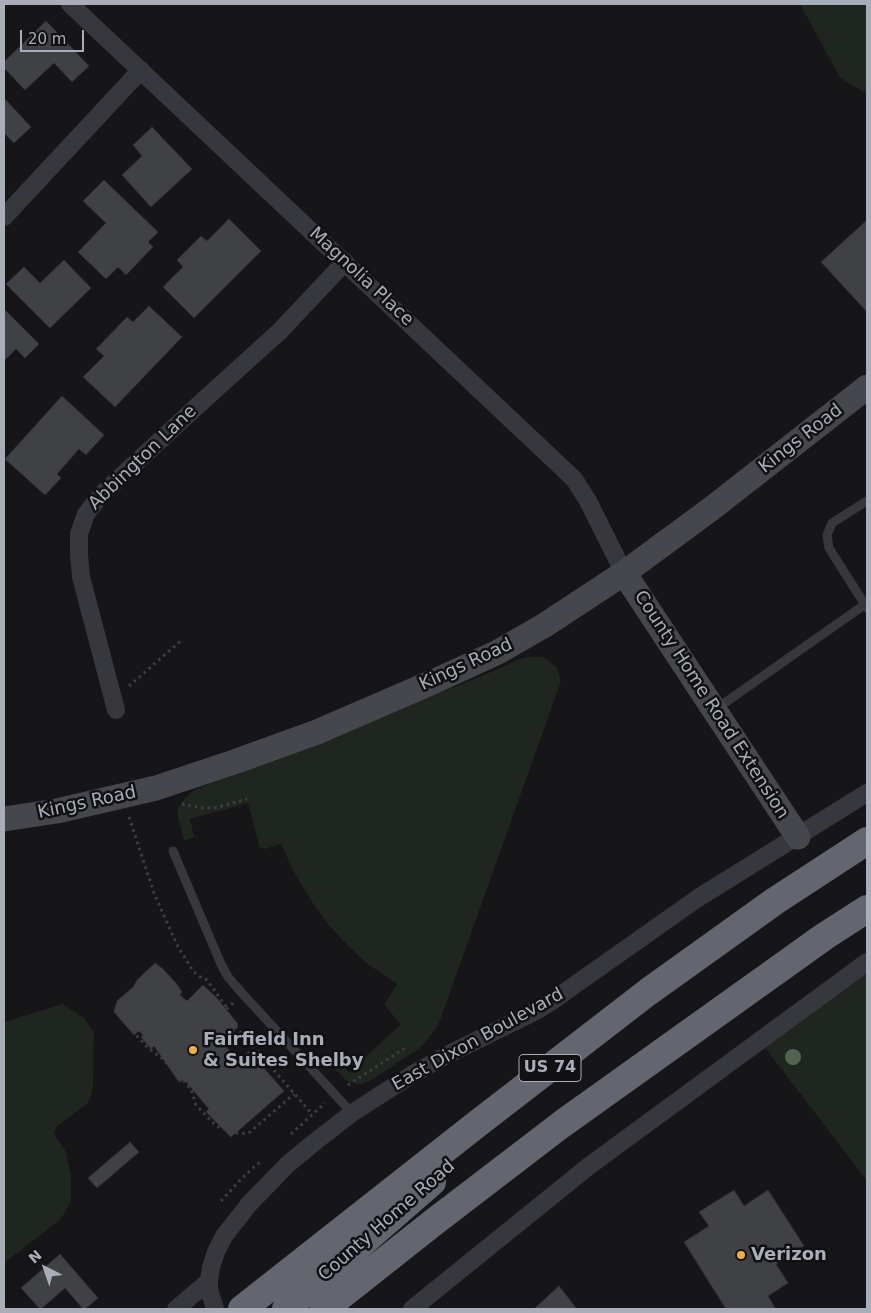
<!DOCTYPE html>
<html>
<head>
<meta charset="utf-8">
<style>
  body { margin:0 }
  #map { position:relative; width:871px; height:1313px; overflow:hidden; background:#161618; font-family:"DejaVu Sans",sans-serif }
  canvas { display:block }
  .frame { position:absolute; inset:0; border:5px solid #a8adb8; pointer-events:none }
  .north { position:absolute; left:20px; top:1243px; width:50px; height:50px; -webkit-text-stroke:4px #111113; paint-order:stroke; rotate:319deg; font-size:14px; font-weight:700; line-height:20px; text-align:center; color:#a8adb8 }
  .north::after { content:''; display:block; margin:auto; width:18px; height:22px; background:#a8adb8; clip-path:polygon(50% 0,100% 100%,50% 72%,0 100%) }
  .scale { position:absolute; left:20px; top:30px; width:64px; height:22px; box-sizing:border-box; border:2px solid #a8adb8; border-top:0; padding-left:6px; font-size:15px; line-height:18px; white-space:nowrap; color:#a8adb8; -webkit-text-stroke:4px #111113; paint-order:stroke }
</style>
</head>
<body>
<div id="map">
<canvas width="871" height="1313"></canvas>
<div class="frame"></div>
<div class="north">N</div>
<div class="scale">20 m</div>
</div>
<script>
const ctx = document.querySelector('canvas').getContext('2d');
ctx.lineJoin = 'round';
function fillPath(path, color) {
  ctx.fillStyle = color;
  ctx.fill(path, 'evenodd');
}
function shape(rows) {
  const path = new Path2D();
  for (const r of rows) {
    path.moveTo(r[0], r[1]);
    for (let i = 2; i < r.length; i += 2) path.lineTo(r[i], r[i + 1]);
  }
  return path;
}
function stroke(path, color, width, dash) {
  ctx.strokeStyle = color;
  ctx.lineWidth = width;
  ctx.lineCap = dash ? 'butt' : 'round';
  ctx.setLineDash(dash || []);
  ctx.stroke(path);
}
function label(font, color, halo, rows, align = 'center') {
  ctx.font = font + ' "DejaVu Sans",sans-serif';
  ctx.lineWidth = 5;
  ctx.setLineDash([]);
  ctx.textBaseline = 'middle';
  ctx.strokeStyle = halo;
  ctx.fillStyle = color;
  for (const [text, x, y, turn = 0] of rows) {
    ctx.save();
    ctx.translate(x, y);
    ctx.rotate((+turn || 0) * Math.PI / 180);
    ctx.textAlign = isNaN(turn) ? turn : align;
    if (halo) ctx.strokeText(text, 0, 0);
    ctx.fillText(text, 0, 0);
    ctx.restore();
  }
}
fillPath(shape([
  [800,4,867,4,867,94,840,78],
  [525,657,544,657,557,668,561,681,438,1026,421,1047,370,1081,362,1084,357,1084,347,1081,333,1067,332,1061,335,1058,349,1072,401,1024,384,1005,397,984,369,965,349,947,328,924,310,899,293,870,281,844,265,849,260,848,248,803,190,819,194,837,184,841,178,816,178,809,184,799,194,790,477,678],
  [867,962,867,1181,760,1041],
  [63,1004,84,1018,94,1032,93,1085,91,1096,87,1104,57,1126,54,1133,57,1139,66,1152,71,1177,71,1202,60,1220,4,1263,4,1022]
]), '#1e261f');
const building = shape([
  [46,21,89,66,72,82,54,63,25,90,4,68,4,62,46,21],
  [4,98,31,127,14,143,4,133,4,98],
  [152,127,192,169,151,207,122,175,142,156,133,145,152,127],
  [104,180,158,232,148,242,153,247,126,275,118,267,106,279,78,252,106,223,83,201,104,180],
  [229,219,261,251,194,318,163,287,183,267,177,260,201,236,207,241,229,219],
  [867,220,867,312,821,262,867,220],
  [64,260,91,288,50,328,6,284,24,267,40,283,64,260],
  [149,306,182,337,115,407,83,377,104,356,96,349,127,317,133,322,149,306],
  [4,309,39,344,25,358,16,349,4,361,4,309],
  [62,396,104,435,86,455,79,449,57,474,61,478,45,495,5,459,62,396],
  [155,963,162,968,176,983,182,992,180,995,187,1001,203,985,216,997,238,1024,226,1046,238,1062,249,1051,284,1091,231,1137,206,1112,209,1109,187,1083,184,1080,179,1082,154,1046,151,1049,141,1037,143,1035,139,1031,134,1035,114,1012,117,1001,133,987,137,980,155,963],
  [130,1142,139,1152,97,1188,88,1178,130,1142],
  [734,1190,744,1206,768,1190,804,1246,776,1264,788,1283,768,1296,775,1308,773,1309,726,1309,684,1242,709,1226,699,1212,734,1190],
  [60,1254,98,1298,85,1309,83,1309,65,1288,41,1309,40,1309,21,1288,60,1254],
  [559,1286,577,1309,534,1309,535,1308,559,1286]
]);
fillPath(building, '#404145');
stroke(building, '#303034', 1);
stroke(shape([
  [129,686,183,639],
  [182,804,203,808,215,808,247,799],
  [129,817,154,893,177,945,193,971,200,977,207,980,227,1008],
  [233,1003,223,1012,312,1114],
  [128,1026,148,1048,163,1059,189,1087,191,1089,196,1105,212,1122,220,1128,241,1134,250,1132,294,1094],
  [348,1085,408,1046],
  [291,1134,325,1103],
  [221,1201,242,1178,262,1160]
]), '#3d3f44', 3, [2.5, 4]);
stroke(shape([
  [867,608,829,548,827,535,832,523,867,501],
  [716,709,867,603],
  [173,851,221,964,228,977,241,992,352,1113]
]), '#37383d', 9);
stroke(shape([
  [70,4,574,479,588,501,624,573],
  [4,217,141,70],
  [116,710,81,577,79,555,79,534,86,514,102,494,195,408,280,331,345,262],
  [176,1309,209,1281],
  [215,1309,209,1289,209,1281,211,1267,216,1252,224,1236,250,1203,288,1164,316,1141,352,1113,413,1074,445,1056,536,1011,552,1001,698,898,867,793],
  [412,1309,589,1166,867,962]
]), '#37383d', 18);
stroke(shape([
  [624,573,798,837],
  [4,819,57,811,156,788,234,762,317,732,435,681,498,652,545,625,624,573,711,509,867,387]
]), '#45474d', 25);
stroke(shape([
  [242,1309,477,1124,648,992,775,901,867,841],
  [286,1309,432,1182],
  [324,1309,434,1222,562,1124,825,936,867,909]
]), '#63666e', 28);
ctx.fillStyle = '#506452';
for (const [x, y] of [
  [793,1057]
]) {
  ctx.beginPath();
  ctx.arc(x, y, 8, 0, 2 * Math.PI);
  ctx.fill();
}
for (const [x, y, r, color] of [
  [193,1050,5,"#f2b134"],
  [741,1255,5,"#f2b134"]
]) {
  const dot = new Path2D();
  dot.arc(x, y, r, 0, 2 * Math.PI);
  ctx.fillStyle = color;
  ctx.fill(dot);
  stroke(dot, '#111113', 2);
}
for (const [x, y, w] of [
  [550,1068,62]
]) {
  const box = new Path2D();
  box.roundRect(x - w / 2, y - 13.5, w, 27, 4);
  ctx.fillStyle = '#111113';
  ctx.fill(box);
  stroke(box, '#a8adb8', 1);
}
label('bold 16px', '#a8adb8', null, [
  ["US 74",550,1068]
]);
label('18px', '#a8adb8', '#111113', [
  ["Magnolia Place",361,277,43],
  ["Kings Road",801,439,-38],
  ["Abbington Lane",143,458,-44],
  ["Kings Road",466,665,-25],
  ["County Home Road Extension",711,705,57],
  ["Kings Road",87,803,-12],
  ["East Dixon Boulevard",478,1040,-29],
  ["County Home Road",387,1221,-41]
]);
label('bold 18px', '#a8adb8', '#111113', [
  ["Fairfield Inn",203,1040],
  ["& Suites Shelby",203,1061],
  ["Verizon",751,1255]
], 'left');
</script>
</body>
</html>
